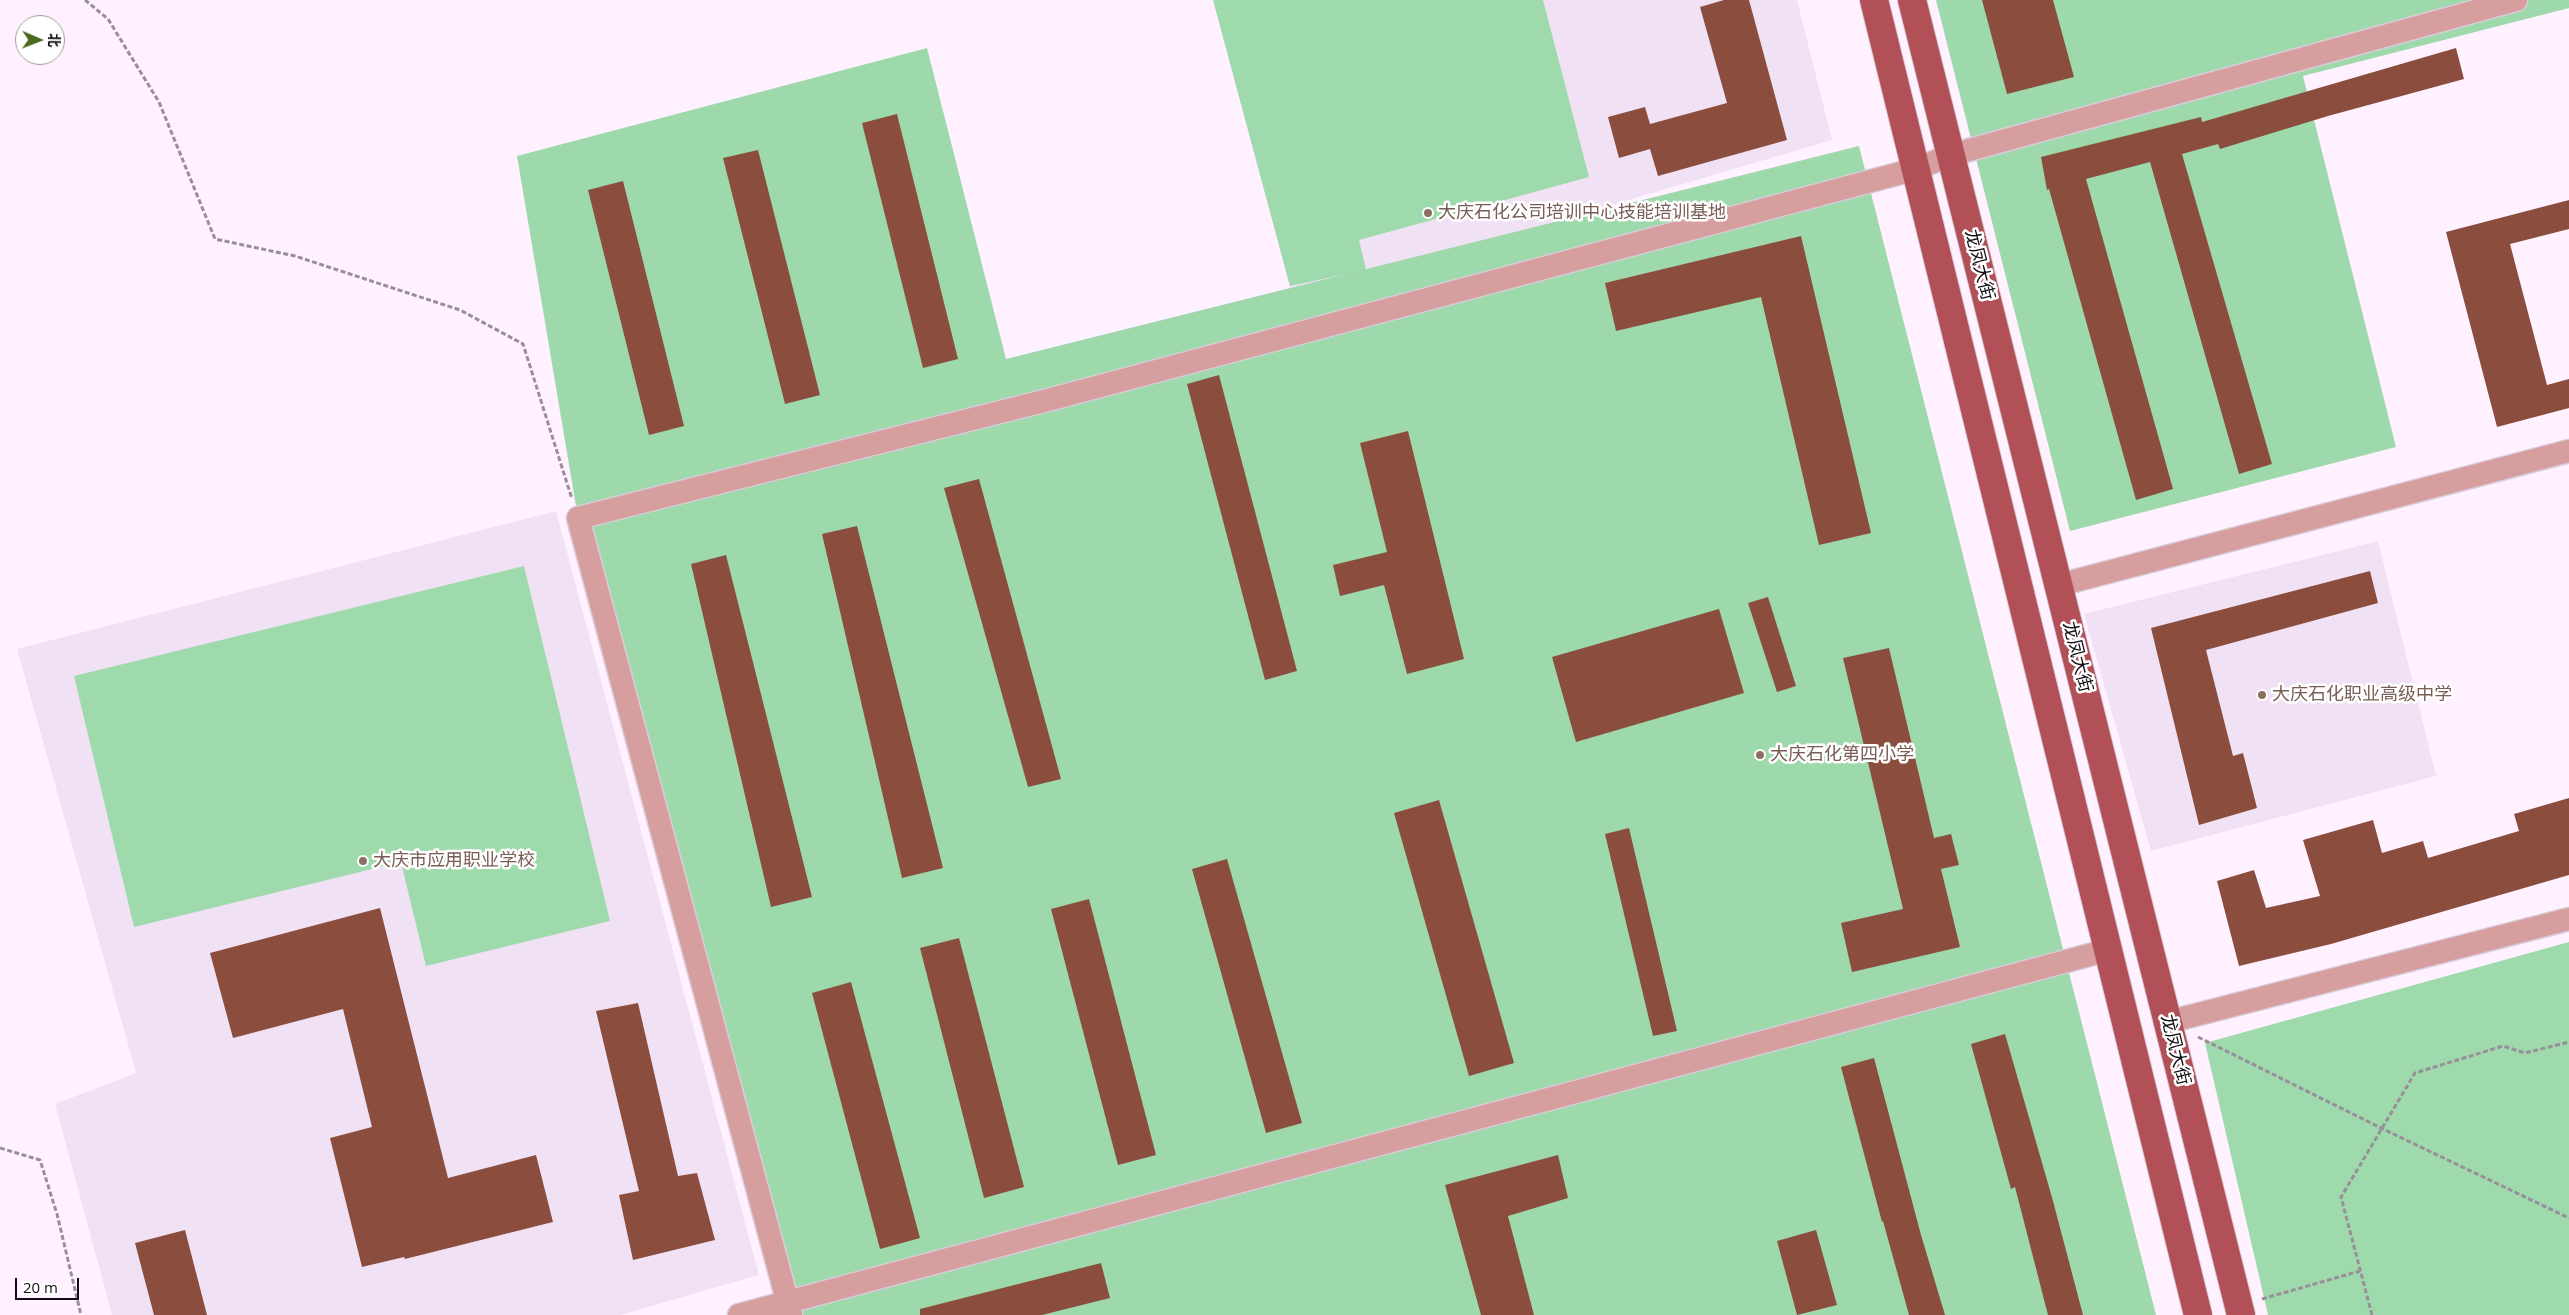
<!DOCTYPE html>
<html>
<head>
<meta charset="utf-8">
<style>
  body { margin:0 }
  #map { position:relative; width:2569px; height:1315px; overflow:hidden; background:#fff1ff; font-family:"Open Sans","Noto Sans SC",sans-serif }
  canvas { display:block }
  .north { position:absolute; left:15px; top:15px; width:50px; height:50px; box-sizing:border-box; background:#fff; border:1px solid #a09ea0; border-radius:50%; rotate:91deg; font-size:14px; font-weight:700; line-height:20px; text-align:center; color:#110d11 }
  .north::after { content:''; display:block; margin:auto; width:18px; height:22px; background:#4c6a1f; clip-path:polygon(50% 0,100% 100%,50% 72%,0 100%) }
  .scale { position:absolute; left:15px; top:1278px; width:64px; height:22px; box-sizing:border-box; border:2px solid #110d11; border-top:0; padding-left:6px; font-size:15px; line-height:18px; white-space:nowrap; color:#110d11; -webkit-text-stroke:4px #fff; paint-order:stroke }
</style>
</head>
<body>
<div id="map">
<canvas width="2569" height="1315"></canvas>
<div class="north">北</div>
<div class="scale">20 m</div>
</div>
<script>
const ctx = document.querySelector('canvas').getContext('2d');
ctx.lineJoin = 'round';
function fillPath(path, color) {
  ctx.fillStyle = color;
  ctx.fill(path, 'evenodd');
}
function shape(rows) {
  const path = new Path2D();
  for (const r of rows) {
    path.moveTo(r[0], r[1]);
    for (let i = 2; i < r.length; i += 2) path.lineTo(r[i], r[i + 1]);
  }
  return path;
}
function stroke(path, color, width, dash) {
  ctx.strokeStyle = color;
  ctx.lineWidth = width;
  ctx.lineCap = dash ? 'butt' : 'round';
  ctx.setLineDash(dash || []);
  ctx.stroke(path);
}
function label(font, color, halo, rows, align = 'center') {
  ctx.font = font + ' "Open Sans","Noto Sans SC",sans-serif';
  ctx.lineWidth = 5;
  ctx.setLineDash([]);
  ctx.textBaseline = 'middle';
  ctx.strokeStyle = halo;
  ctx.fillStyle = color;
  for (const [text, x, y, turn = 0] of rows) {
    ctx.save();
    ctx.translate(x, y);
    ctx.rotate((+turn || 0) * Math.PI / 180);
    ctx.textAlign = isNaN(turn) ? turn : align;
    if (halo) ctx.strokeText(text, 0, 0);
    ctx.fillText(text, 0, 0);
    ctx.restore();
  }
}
fillPath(shape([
  [1213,0,1797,0,1832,140,1293,299],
  [556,511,759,1275,620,1315,112,1315,55,1104,136,1073,17,649],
  [2378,541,2436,776,2151,851,2084,614]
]), '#f0e2f4');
fillPath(shape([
  [1213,0,1543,0,1589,177,1359,240,1366,270,1290,286],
  [524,566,610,921,426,966,401,862,134,927,74,676],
  [2569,942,2569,1315,2268,1315,2205,1043]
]), '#9fdaad');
fillPath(shape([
  [1936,0,2569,0,2569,8,2303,76,2396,447,2070,531],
  [927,48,1006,359,1859,146,2156,1315,791,1315,578,518,517,156]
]), '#9ed9ac');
fillPath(shape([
  [1724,0,1749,0,1787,140,1658,176,1650,149,1619,158,1608,117,1645,107,1650,124,1727,103,1700,7],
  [1982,0,2053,0,2074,77,2007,94],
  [2456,48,2464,79,2328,116,2220,149,2218,144,2182,154,2272,464,2239,474,2150,162,2086,179,2173,489,2136,500,2049,189,2047,190,2041,157,2201,117,2202,122],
  [897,114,958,359,923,368,862,123],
  [758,150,820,395,785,404,723,158],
  [623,181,684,426,649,435,588,190],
  [2569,200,2569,229,2510,244,2547,385,2569,379,2569,408,2497,427,2446,232],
  [1801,236,1871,533,1819,545,1761,297,1616,331,1605,283],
  [1219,375,1297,671,1265,680,1187,384],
  [1408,431,1464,659,1407,674,1384,585,1340,596,1333,565,1387,552,1360,443],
  [979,479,1061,779,1028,787,944,488],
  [857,526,943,868,902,878,822,534],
  [726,555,812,897,771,907,691,564],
  [2370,571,2378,603,2206,650,2233,756,2243,753,2257,808,2199,825,2151,628],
  [1768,597,1796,686,1777,692,1748,603],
  [1719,609,1744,693,1576,742,1552,657],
  [1889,648,1934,838,1951,834,1959,865,1941,869,1960,947,1852,972,1841,923,1903,909,1843,658],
  [2569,798,2569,875,2331,944,2239,966,2217,881,2254,870,2266,908,2320,896,2303,840,2373,820,2382,853,2423,841,2428,858,2519,831,2514,814],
  [1439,800,1514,1063,1469,1076,1394,813],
  [1629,828,1677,1031,1653,1036,1605,834],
  [1227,859,1302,1123,1266,1133,1192,869],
  [1089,899,1156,1155,1118,1165,1051,909],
  [380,908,448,1178,536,1155,553,1222,405,1259,404,1257,362,1267,330,1138,372,1127,343,1009,233,1038,210,953],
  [959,938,1024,1187,984,1198,920,948],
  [851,982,920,1238,880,1249,812,993],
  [638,1003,678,1176,697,1173,715,1240,633,1260,619,1195,639,1191,596,1011],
  [2005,1034,2053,1201,2083,1315,2048,1315,2015,1187,2011,1189,1971,1044],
  [1874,1058,1921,1235,1945,1315,1909,1315,1883,1221,1882,1222,1841,1067],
  [1558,1155,1568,1198,1508,1216,1534,1315,1481,1315,1445,1185],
  [185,1230,207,1315,154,1315,135,1243],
  [1816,1230,1837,1305,1797,1315,1777,1241],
  [1101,1263,1110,1298,1042,1315,920,1315,920,1309]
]), '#8b4e3e');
const street = shape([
  [2059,585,2569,451],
  [2168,1022,2569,919],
  [739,1315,2108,950],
  [791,1315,578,518,1044,401,1916,169,1951,155,2516,0]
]);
const primary = shape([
  [1874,0,2198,1315],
  [1912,0,2241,1315]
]);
stroke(street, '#d9cdd9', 25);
stroke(primary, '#d9cdd9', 30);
stroke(shape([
  [85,0,108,19,159,102,215,239,295,256,460,310,523,344,572,499],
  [2198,1037,2383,1129,2569,1218],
  [0,1148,40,1160,57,1214,81,1315],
  [2262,1299,2360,1271],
  [2372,1315,2341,1197,2415,1073,2503,1046,2525,1053,2569,1042]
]), '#998f99', 3, [5, 2.5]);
stroke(street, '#d69e9f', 22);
stroke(primary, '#b15157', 28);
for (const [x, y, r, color] of [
  [1428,213,5,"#8d6e63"],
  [2262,695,5,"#8d6e63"],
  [1760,755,5,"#8d6e63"],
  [363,861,5,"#8d6e63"]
]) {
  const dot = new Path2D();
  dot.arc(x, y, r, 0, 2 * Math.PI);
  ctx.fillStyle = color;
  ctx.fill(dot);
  stroke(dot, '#fff', 2);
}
label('18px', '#785e54', '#fff', [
  ["大庆石化公司培训中心技能培训基地",1438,213],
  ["大庆石化职业高级中学",2272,695],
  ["大庆石化第四小学",1770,755],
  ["大庆市应用职业学校",373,861]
], 'left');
label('18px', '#110d11', '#fff', [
  ["龙凤大街",1979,265,76],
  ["龙凤大街",2077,657,76],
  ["龙凤大街",2175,1050,76]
]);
</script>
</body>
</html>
